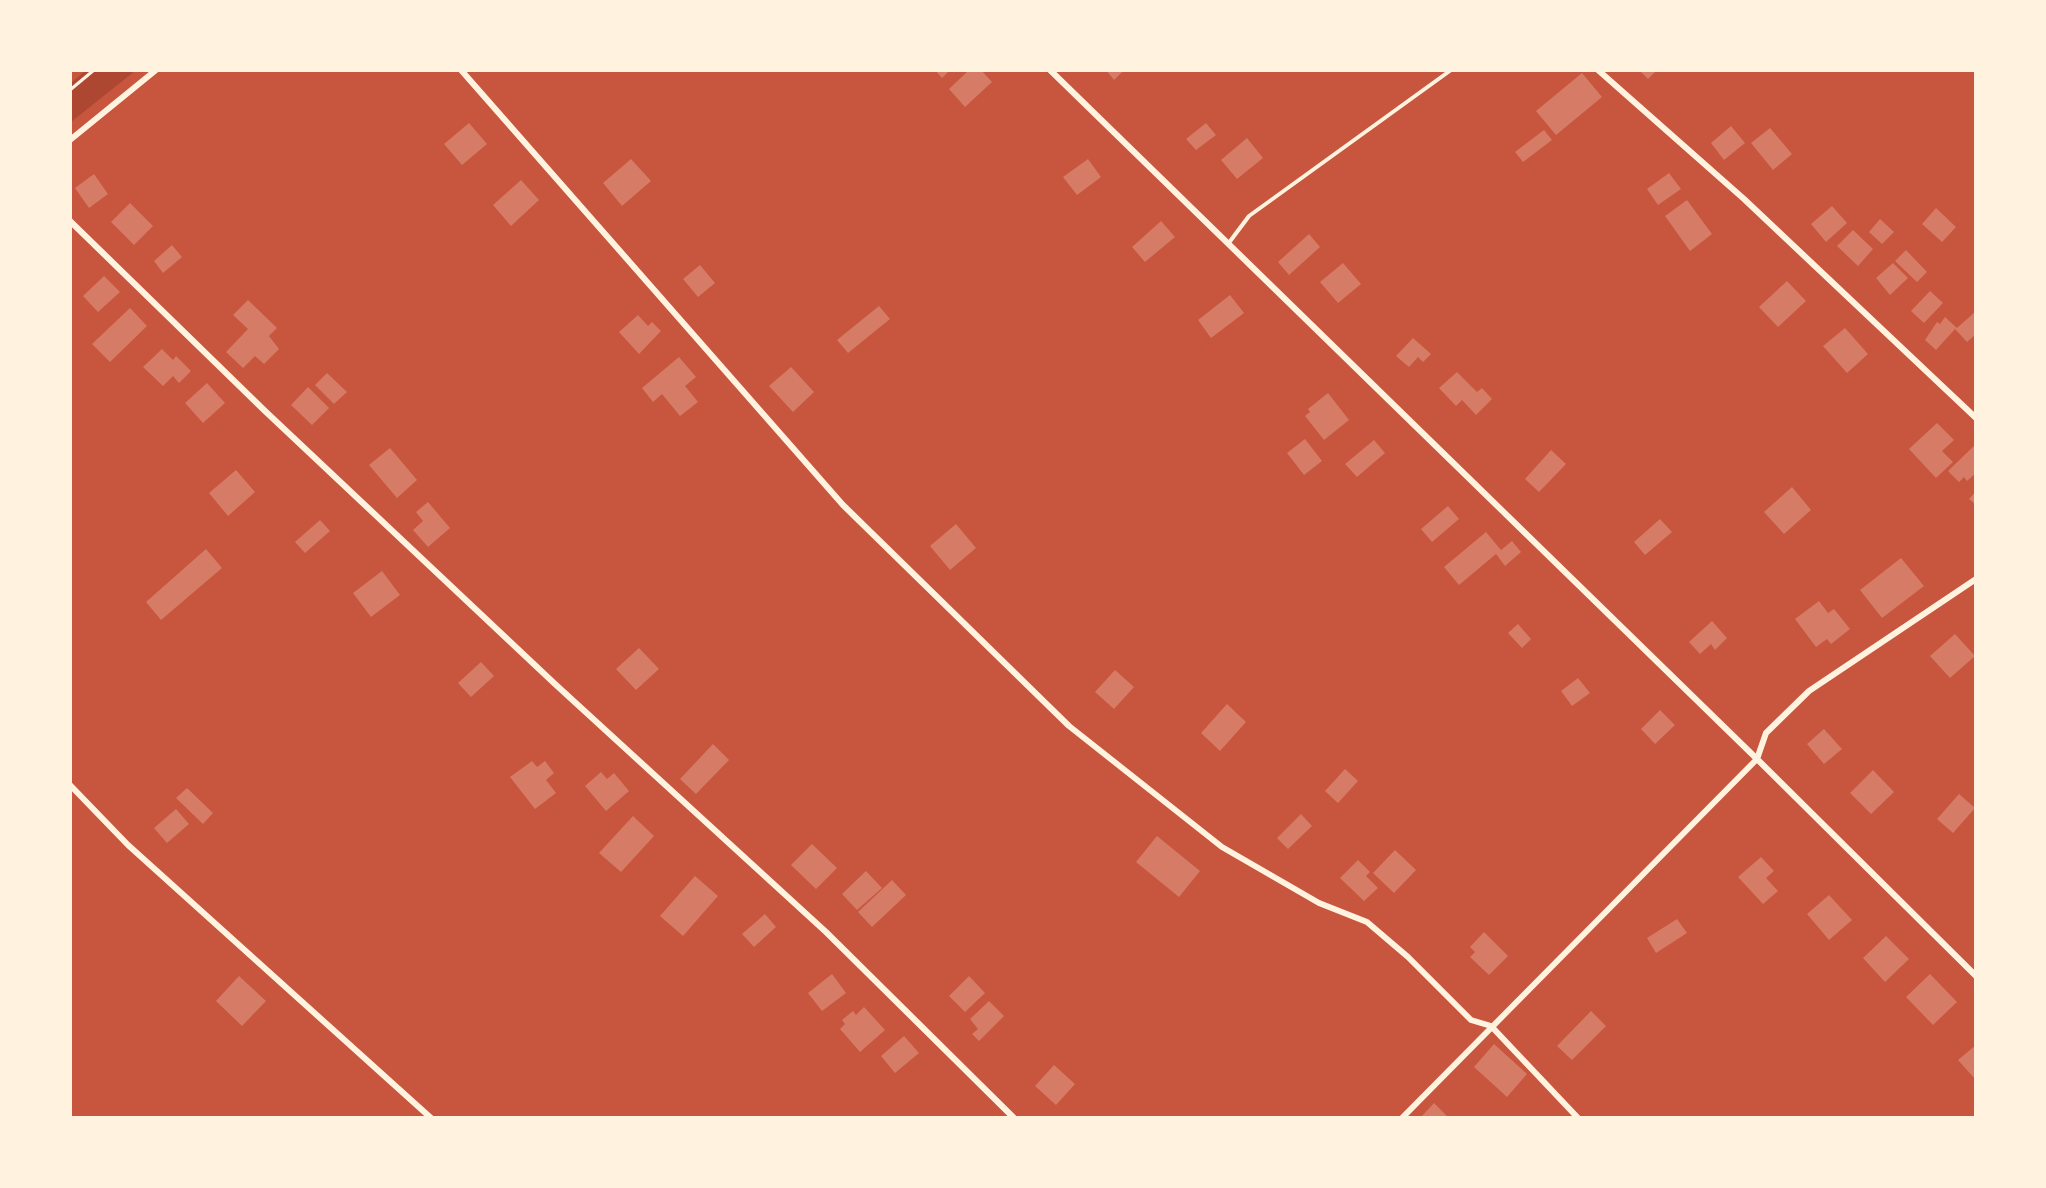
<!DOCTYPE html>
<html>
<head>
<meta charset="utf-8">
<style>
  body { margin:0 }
  #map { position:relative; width:2046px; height:1188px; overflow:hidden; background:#c8553d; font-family:"Work Sans",sans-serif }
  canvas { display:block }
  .frame { position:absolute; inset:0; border:72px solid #fff3e0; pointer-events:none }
</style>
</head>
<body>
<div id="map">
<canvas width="2046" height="1188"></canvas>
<div class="frame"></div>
</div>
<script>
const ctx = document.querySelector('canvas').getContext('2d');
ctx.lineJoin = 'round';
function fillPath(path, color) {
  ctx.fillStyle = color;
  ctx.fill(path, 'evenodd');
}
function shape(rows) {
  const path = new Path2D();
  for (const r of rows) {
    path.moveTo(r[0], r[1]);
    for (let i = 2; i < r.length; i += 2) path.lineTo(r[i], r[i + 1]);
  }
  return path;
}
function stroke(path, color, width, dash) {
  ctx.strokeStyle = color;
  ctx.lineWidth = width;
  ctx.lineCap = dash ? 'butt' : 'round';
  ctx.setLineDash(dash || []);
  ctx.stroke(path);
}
fillPath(shape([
  [85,71,135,71,71,122,71,83]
]), '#ae4732');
fillPath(shape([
  [935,70,950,70,942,78],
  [969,70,981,70,992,82,965,107,949,89],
  [1106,70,1124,70,1114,80],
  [1639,70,1657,70,1648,79],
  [1582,73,1602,97,1556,135,1536,111],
  [469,123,487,144,462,165,444,144],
  [1206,123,1216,135,1196,150,1186,139],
  [1731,126,1745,143,1724,160,1711,143],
  [1770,128,1792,154,1773,170,1751,143],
  [1544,130,1552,140,1523,162,1515,152],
  [1247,138,1263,158,1237,179,1221,160],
  [631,159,651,181,622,206,603,183],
  [1088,159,1101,177,1077,195,1063,177],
  [1669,173,1681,189,1658,205,1647,189],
  [94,174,108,194,89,208,75,188],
  [521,180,539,200,511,226,493,205],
  [1687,200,1712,234,1690,251,1665,216],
  [130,203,153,226,134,245,111,222],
  [1832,206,1847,223,1826,242,1811,224],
  [1936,208,1956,227,1942,242,1922,224],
  [1880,219,1894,232,1882,244,1869,232],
  [1161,221,1175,237,1145,262,1132,247],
  [1853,230,1873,249,1858,266,1837,246],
  [1309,234,1320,247,1289,275,1278,262],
  [172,245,182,257,163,273,154,261],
  [1906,250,1927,272,1917,282,1895,261],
  [1343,263,1361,284,1338,303,1320,282],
  [1893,263,1908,278,1890,295,1876,278],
  [700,265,715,283,698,297,683,279],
  [104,276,120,292,98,312,83,296],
  [1787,281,1806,301,1778,327,1759,307],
  [1930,291,1943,303,1924,323,1911,311],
  [1230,295,1244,313,1211,338,1198,320],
  [248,300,277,328,269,336,279,349,264,364,255,356,243,368,226,352,248,329,233,315],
  [879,306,890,319,848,353,837,340],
  [130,308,147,326,110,362,92,344],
  [1976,311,1976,334,1967,342,1955,329,1936,350,1925,340,1937,322,1940,324,1945,317,1957,328],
  [638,315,648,326,652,322,661,331,639,354,619,332],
  [1845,328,1868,354,1847,373,1823,346],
  [1413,338,1431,354,1423,362,1418,357,1409,367,1396,356],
  [162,349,173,360,176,356,191,371,179,383,173,376,163,386,143,367],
  [679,357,696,377,685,386,698,402,680,416,662,394,653,402,642,388],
  [791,367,814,392,793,412,769,386],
  [1457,372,1477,392,1482,388,1492,399,1476,415,1462,400,1456,406,1439,388],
  [327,373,347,392,334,404,315,385],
  [207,383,225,403,203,423,185,403],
  [308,387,329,408,312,425,291,405],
  [1328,393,1349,420,1324,440,1305,416,1310,412,1308,409],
  [1937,423,1954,440,1942,451,1953,462,1936,478,1909,449],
  [1305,439,1322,461,1304,475,1287,453],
  [1374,440,1385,453,1357,477,1345,464],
  [1976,444,1976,473,1967,481,1964,477,1959,482,1948,471],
  [390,448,417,480,397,498,369,465],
  [1551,450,1566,464,1539,492,1525,479],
  [236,470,255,492,228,516,209,493],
  [1792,487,1811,510,1784,534,1764,512],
  [1976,491,1976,505,1969,499],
  [428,502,450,528,428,547,413,530,423,521,416,512],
  [1448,506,1459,519,1432,542,1421,529],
  [1660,519,1672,532,1645,555,1634,542],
  [320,520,330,531,305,553,295,542],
  [956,524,976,548,950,570,930,546],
  [1486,532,1501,550,1512,541,1521,552,1505,566,1496,554,1459,585,1444,567],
  [206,549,222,568,161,620,146,602],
  [1901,558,1924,586,1882,618,1860,590],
  [382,571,400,595,371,617,353,593],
  [1819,601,1828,613,1834,609,1850,629,1831,644,1827,639,1816,647,1795,619],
  [1712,621,1727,638,1715,650,1711,644,1700,654,1689,642],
  [1518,624,1531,639,1522,648,1508,633],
  [1955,634,1975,656,1950,678,1930,656],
  [639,648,659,669,636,690,616,669],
  [481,662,494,676,471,697,458,683],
  [1115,670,1134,687,1114,709,1095,692],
  [1578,678,1590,693,1572,706,1561,691],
  [1227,704,1246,722,1220,751,1201,733],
  [1660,710,1675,725,1655,744,1641,729],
  [1824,729,1842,749,1824,764,1807,744],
  [713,744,729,760,696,794,680,779],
  [532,761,537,767,545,761,554,773,546,780,556,793,535,809,510,777],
  [1345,769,1358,781,1338,803,1325,791],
  [1873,770,1894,792,1871,814,1850,793],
  [601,772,607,779,614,773,629,791,606,811,585,786],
  [187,788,213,813,203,824,176,798],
  [1959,794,1975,808,1953,833,1937,819],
  [176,809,189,824,167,843,154,828],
  [1301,814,1312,826,1288,849,1277,838],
  [633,816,654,836,621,872,599,853],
  [1157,836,1200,871,1179,897,1136,862],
  [812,844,837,868,816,889,791,865],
  [1395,850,1416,870,1394,893,1373,873],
  [1761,857,1774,871,1766,878,1778,891,1763,904,1738,877],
  [1358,860,1370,872,1366,876,1378,888,1364,901,1340,878],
  [866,871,882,888,857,910,842,894],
  [695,876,718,896,683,936,660,916],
  [892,880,906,895,872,927,858,912],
  [1829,895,1852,920,1829,940,1807,914],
  [765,914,776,927,754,947,742,934],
  [1677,919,1687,933,1656,953,1647,938],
  [1484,932,1508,956,1489,975,1470,957,1475,952,1470,947],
  [1886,936,1909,959,1885,982,1863,958],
  [832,974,846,993,822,1011,808,993],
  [1930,974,1957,1002,1933,1025,1906,997],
  [239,976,266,1001,242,1026,216,1001],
  [969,976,985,993,965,1012,949,996],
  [989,1001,1004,1016,979,1041,972,1034,978,1029,970,1019],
  [864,1007,885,1030,860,1052,840,1029,845,1024,842,1020,853,1011,856,1015],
  [1591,1011,1606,1026,1572,1060,1557,1046],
  [904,1036,919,1053,895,1073,881,1056],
  [1494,1044,1527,1074,1507,1097,1474,1067],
  [1976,1045,1976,1080,1958,1060],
  [1054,1065,1075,1084,1056,1105,1035,1086],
  [1434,1103,1449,1118,1420,1118]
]), '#d67c66');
stroke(shape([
  [70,90,94,70]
]), '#fff3e0', 3);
stroke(shape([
  [1228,244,1249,216,1451,70]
]), '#fff3e0', 4);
stroke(shape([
  [461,70,843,505,1069,726,1222,847,1319,903,1367,922,1408,957,1471,1020,1491,1026,1578,1118],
  [1050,70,1757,759,1976,976],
  [1598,70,1744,199,1976,418],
  [70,140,156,70],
  [70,221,265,411,555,684,826,932,1014,1118],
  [70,785,128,845,431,1118],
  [1402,1118,1757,759,1766,733,1809,691,1976,579]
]), '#fff3e0', 6);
</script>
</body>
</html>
